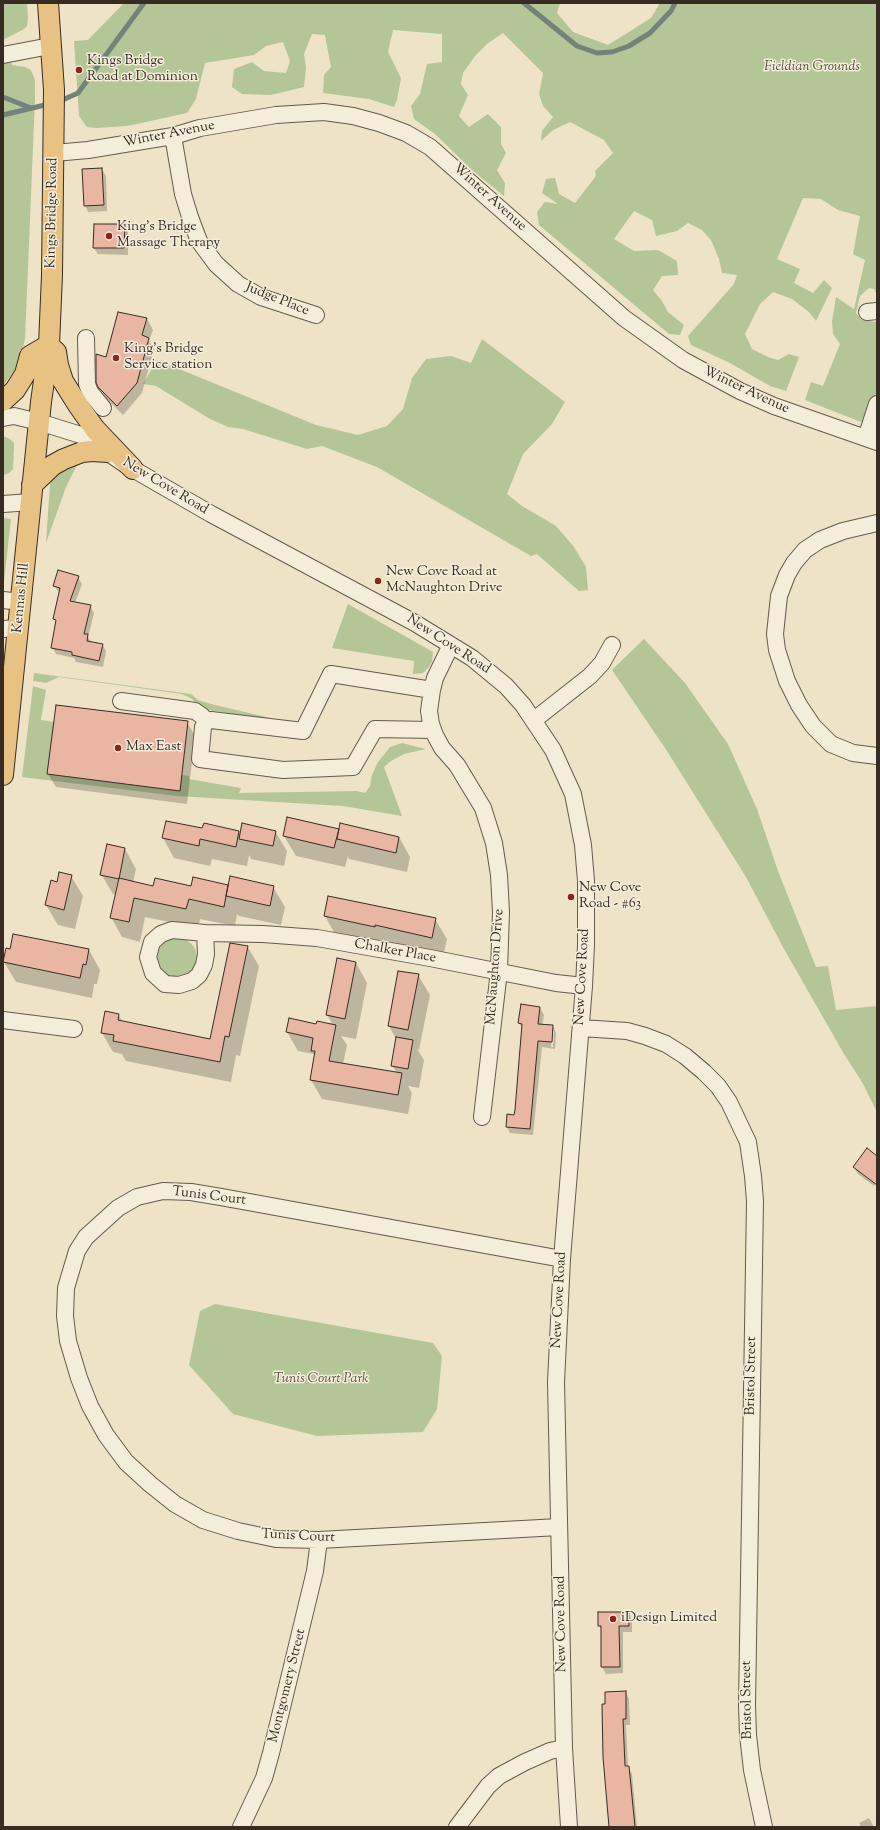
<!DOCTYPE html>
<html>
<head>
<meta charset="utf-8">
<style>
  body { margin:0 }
  #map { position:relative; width:880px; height:1830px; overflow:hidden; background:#eee3c6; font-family:"Sorts Mill Goudy",serif }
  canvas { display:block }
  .frame { position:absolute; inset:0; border:4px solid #372b24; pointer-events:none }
</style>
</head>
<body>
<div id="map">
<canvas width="880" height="1830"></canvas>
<div class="frame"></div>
</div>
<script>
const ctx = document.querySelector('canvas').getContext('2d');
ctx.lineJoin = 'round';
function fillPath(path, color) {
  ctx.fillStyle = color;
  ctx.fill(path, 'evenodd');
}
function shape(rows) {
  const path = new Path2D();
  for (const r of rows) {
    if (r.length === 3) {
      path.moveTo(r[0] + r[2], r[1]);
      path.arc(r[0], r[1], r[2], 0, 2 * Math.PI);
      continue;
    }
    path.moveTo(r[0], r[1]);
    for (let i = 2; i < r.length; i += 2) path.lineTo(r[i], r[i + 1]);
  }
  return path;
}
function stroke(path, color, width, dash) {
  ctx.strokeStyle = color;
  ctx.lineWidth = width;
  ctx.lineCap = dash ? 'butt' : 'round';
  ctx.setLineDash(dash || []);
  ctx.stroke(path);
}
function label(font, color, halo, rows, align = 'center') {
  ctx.font = font + ' "Sorts Mill Goudy",serif';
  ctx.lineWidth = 3;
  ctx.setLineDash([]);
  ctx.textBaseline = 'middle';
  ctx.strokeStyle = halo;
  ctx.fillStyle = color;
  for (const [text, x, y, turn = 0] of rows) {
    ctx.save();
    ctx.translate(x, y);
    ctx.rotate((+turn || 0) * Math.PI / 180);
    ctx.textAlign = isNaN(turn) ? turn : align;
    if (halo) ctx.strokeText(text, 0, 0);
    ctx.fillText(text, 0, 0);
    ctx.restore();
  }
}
fillPath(shape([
  [3,3,27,3,28,18,27,26,24,29,3,40],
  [124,3,560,3,557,13,573,32,608,45,651,18,660,3,877,3,877,295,874,289,869,288,860,296,856,313,862,320,877,322,877,392,866,424,805,400,811,382,823,386,840,344,833,334,832,321,836,297,854,309,865,260,853,254,860,216,838,210,821,199,803,198,777,259,800,269,794,283,813,293,824,280,832,288,816,321,809,312,792,299,773,292,760,304,745,334,752,349,768,357,778,360,789,354,799,357,786,391,770,386,730,363,691,345,688,336,734,284,737,275,722,273,719,259,711,240,702,230,688,223,677,231,656,236,652,220,634,211,614,239,634,251,658,250,677,261,678,275,662,276,653,290,662,301,668,312,684,325,680,335,669,334,539,225,537,212,545,202,558,204,542,193,546,179,555,178,559,194,575,203,596,176,595,171,613,153,604,140,570,122,553,130,541,141,542,131,553,117,543,106,539,94,543,73,503,33,488,43,475,56,463,73,461,84,468,95,459,116,469,127,488,114,501,127,501,144,506,153,497,170,505,183,504,196,473,171,435,134,414,119,411,106,420,94,427,64,442,62,442,34,393,30,388,52,401,78,397,100,394,107,369,99,323,93,324,75,331,67,325,35,312,34,304,54,306,67,304,87,271,95,242,94,232,87,234,69,252,62,264,71,286,73,290,61,283,42,266,46,254,55,205,63,196,99,187,113,127,126,96,128,87,127,79,116,74,41,88,40],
  [11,62,12,65,25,67,31,70,35,80,35,99,25,339,19,364,3,386,3,63],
  [482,339,565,402,552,424,523,454,507,494,522,506,556,526,574,547,586,567,588,590,579,591,537,554,531,556,377,467,322,446,307,449,243,429,228,427,210,419,156,386,143,384,157,360,316,425,358,435,387,426,403,409,412,378,426,359,451,356,471,363],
  [3,436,10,439,14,443,14,448,13,469,9,473,4,475,3,479],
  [78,463,66,487,46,543,50,484,55,474],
  [3,518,11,519,3,591,4,530],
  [348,604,433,652,432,662,429,667,423,673,413,674,414,661,332,648],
  [644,639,685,683,728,744,757,809,778,871,816,967,828,966,836,1010,877,1006,877,1112,862,1082,844,1054,784,949,746,877,667,751,612,670],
  [34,673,191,694,198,700,211,704,296,724,202,709,192,699,182,694,59,677,46,683,33,681],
  [33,686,46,690,41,720,54,722,182,775,189,776,189,779,241,788,239,793,357,791,365,793,370,786,372,775,378,762,390,747,402,743,426,749,404,754,391,761,384,767,402,816,343,806,177,796,22,777],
  [177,958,20],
  [215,1304,433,1343,442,1356,437,1409,423,1432,317,1436,233,1414,189,1365,200,1311]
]), '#b4c598');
fillPath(shape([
  [102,169,106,176,107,211,88,212,85,205],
  [124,225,128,232,128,255,98,254,94,248],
  [119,313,147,319,153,330,149,341,154,349,142,393,123,415,106,398,99,387],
  [78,577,82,584,75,603,90,606,94,613,88,637,92,643,102,644,106,651,103,667,76,662,74,658,56,654,52,647,57,624,54,619,60,593,54,586],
  [187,722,195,736,187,804,56,787,48,774],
  [166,822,203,830,238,831,241,835,275,831,287,851,284,866,251,859,249,855,247,866,212,859,210,866,174,858,163,838],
  [338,830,339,832,399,837,410,857,407,872,349,859,348,856,345,867,296,856,284,836],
  [125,849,136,869,133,882,154,887,273,887,285,907,281,925,239,916,237,914,235,926,200,919,198,928,145,917,140,942,122,937,111,917,116,895,113,894,101,874],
  [71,876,83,896,75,929,58,925,46,905,57,883],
  [328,898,435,919,447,939,443,957,336,936,325,916],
  [247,946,259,966,240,1056,236,1055,231,1082,126,1061,122,1054,113,1052,102,1033,118,1014,123,1023,211,1040],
  [89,950,100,970,97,984,94,984,92,998,16,982,4,962],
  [356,963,367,983,356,1039,341,1036,347,1045,343,1064,397,1073,392,1065,396,1039,389,1026,418,975,430,995,419,1050,417,1049,424,1060,419,1088,408,1086,412,1093,408,1114,322,1099,311,1080,315,1056,314,1054,298,1051,287,1032,317,1025,333,1025,327,1015],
  [540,1008,544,1015,542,1026,553,1026,556,1033,555,1049,542,1047,533,1135,510,1133,507,1127,515,1116,523,1029,519,1023],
  [552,1031,554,1031,553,1047,551,1047],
  [877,1157,877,1181,874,1186,858,1174,854,1167],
  [628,1613,632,1620,632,1632,623,1632,623,1673,606,1674,602,1667,602,1631,599,1626],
  [626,1692,629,1699,630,1725,626,1725,628,1767,632,1774,637,1827,610,1827,606,1705],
  [869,1818,874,1827,861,1827,859,1823]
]), '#0003');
stroke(shape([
  [524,3,577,46,597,53,612,52,629,46,650,33,671,11,675,3],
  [3,97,31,108],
  [58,102,78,93,144,3],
  [3,115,49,104]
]), '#72837b', 5);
const building = shape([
  [102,168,104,205,84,206,82,169,102,168],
  [94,224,125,224,124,248,93,248,94,224],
  [118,312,147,318,142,335,149,338,137,383,117,406,98,387,96,382,96,354,106,357,118,312],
  [58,570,79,576,70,601,91,605,84,634,88,634,87,641,103,644,99,661,72,655,72,652,51,648,56,620,53,619,60,588,53,586,58,570],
  [56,705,188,721,180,791,47,774,56,705],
  [287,817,339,829,334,848,283,836,287,817],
  [166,821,202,828,204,823,239,831,236,847,200,839,199,846,162,838,166,821],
  [242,823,276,831,273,846,239,839,242,823],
  [340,823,399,837,396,853,337,839,340,823],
  [107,844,125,848,119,879,100,875,107,844],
  [59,872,72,875,64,910,45,905,51,880,57,882,59,872],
  [230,876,274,886,270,906,226,896,230,876],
  [193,877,228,885,224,907,189,899,186,909,134,898,129,922,110,918,119,878,153,886,155,878,191,886,193,877],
  [328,896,436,918,432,938,375,925,375,927,324,916,328,896],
  [13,934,89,949,86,965,83,964,80,978,3,962,6,948,10,949,13,934],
  [230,943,248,946,229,1037,225,1036,220,1062,113,1041,114,1035,101,1033,105,1011,119,1014,118,1020,210,1039,230,943],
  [337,958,356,962,345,1019,326,1015,337,958],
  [398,971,419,974,408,1030,388,1026,398,971],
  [521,1004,540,1007,538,1024,553,1025,552,1042,538,1041,530,1129,506,1127,507,1114,514,1115,515,1110,522,1024,518,1023,521,1004],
  [289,1018,316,1024,317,1021,336,1025,329,1061,402,1073,398,1095,310,1080,315,1051,311,1051,313,1038,286,1032,289,1018],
  [396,1037,413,1040,408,1069,391,1066,396,1037],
  [867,1148,877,1156,877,1185,853,1167,867,1148],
  [598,1612,629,1612,629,1626,619,1626,620,1667,601,1667,601,1626,598,1626,598,1612],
  [626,1691,626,1719,623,1719,625,1766,629,1766,635,1827,609,1827,603,1757,602,1704,605,1704,605,1692,626,1691]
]);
fillPath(building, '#e9b6a4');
stroke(building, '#372b24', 1);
const minor = shape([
  [3,55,50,46],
  [173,136,183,194,190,217,199,241,216,264,238,284,261,297,316,315],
  [54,153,88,150,173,136,200,128,276,115,324,112,353,116,379,123,406,133,430,147,624,318,683,360,740,391,774,406,877,442],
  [867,312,877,311],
  [86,338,87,384,90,392,103,408],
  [3,418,14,416,39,422,84,436,126,465,211,514,415,623,472,658,506,686,523,705,553,750,573,794,583,845,586,881,586,945,584,986,562,1259,556,1382,564,1748,569,1827],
  [866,438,877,404],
  [3,504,31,502],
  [877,523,843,531,820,540,805,550,794,563,787,575,779,596,775,634,777,650,787,681,799,705,813,726,831,744,853,753,877,756],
  [3,600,22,602],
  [3,629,19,628],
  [451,645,435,678,432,690,429,711,431,724,435,735,442,748,457,765,483,808,494,843,499,875,501,912,499,971,482,1117],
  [432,690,331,674,303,731,211,720,206,722,203,727,200,759,283,770,353,767,375,729,433,730],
  [121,701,195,711,202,716,206,722],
  [534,720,590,676,602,663,612,645],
  [205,933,206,954,204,965,199,975,192,981,179,985,165,984,153,973,148,957,152,942,161,934,172,930,205,933,263,934,317,938,430,958,556,983,584,986],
  [3,1020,74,1029],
  [581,1028,627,1031,645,1036,666,1044,685,1056,704,1072,718,1086,729,1102,748,1142,753,1176,755,1201,747,1705,748,1735,752,1770,764,1827],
  [559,1527,319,1540,276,1539,238,1531,203,1520,175,1504,150,1484,126,1462,106,1435,90,1406,79,1378,68,1341,65,1316,66,1288,71,1271,77,1251,86,1237,118,1208,137,1197,163,1191,191,1192,221,1197,562,1259],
  [241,1827,264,1778,271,1753,315,1571,319,1540],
  [457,1827,488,1786,499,1776,525,1762,550,1751,564,1748]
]);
const major = shape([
  [50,347,56,352,58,365,63,381,78,405,95,429,133,469],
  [3,401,15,390,25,374,30,356,49,345],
  [32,485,53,465,64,459,82,452,92,451,108,452],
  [3,775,41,402,49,345,52,275,54,90,48,3]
]);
stroke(minor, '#65594c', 18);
stroke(major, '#372b24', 22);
stroke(minor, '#f4edda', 16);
stroke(major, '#e7c283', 20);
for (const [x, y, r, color] of [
  [79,70,4,"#8f2418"],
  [109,236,4,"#8f2418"],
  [116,358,4,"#8f2418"],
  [378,581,4,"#8f2418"],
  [118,748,4,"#8f2418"],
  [571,897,4,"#8f2418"],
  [613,1619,4,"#8f2418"]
]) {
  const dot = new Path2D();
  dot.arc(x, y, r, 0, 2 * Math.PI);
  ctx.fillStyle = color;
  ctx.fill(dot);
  stroke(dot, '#f4edda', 1.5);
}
label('14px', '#372b24', '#f4edda', [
  ["Kings Bridge",87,62],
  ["Road at Dominion",87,78],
  ["King's Bridge",117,228],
  ["Massage Therapy",117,244],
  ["King's Bridge",124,350],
  ["Service station",124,366],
  ["New Cove Road at",386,573],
  ["McNaughton Drive",386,589],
  ["Max East",126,748],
  ["New Cove",579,889],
  ["Road - #63",579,905],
  ["iDesign Limited",621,1619]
], 'left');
label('italic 14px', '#565241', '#f4edda', [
  ["Fieldian Grounds",812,68],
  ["Tunis Court Park",321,1380]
]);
label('14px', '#372b24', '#f4edda', [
  ["Winter Avenue",169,135,-11],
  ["Winter Avenue",489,198,42],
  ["Kings Bridge Road",53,213,-89],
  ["Judge Place",277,300,22],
  ["Winter Avenue",746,391,25],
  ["New Cove Road",165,487,31],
  ["Kennas Hill",22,598,-84],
  ["New Cove Road",448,645,33],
  ["Chalker Place",395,952,10],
  ["McNaughton Drive",496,967,-86],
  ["New Cove Road",583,977,-87],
  ["Tunis Court",209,1197,7],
  ["New Cove Road",560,1300,-87],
  ["Bristol Street",752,1376,-89],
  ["Tunis Court",298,1537,3],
  ["New Cove Road",562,1624,-91],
  ["Montgomery Street",288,1686,-76],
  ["Bristol Street",748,1700,-91]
]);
</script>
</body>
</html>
